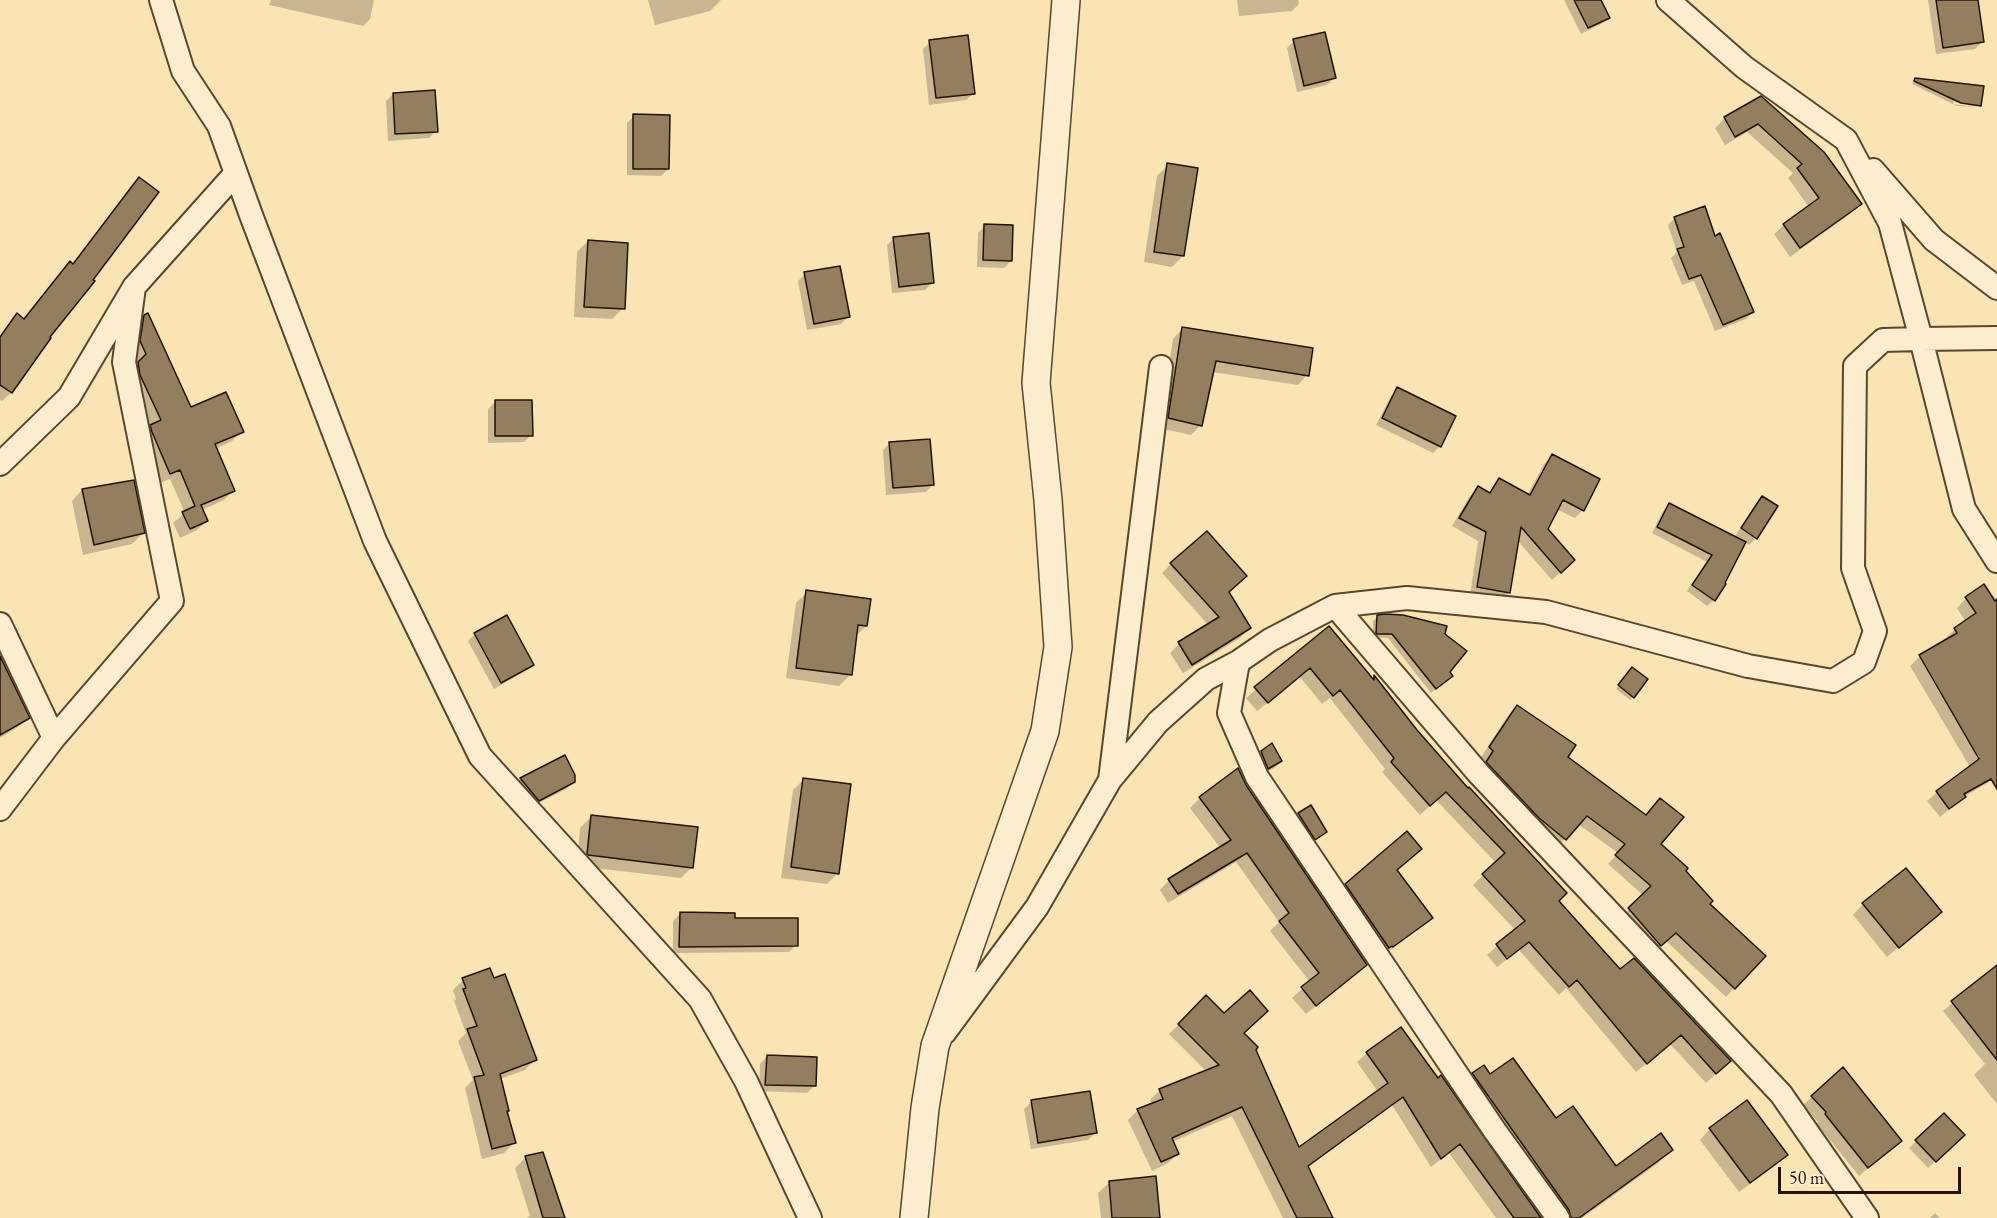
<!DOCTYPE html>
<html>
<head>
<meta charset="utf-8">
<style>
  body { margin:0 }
  #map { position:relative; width:1997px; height:1218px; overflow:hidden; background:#fbe4b4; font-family:"EB Garamond",serif }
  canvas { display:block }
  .scale { position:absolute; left:1778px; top:1167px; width:183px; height:27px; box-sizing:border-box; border:3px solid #231201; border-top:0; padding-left:8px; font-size:18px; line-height:21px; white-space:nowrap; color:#231201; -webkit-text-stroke:4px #fcedce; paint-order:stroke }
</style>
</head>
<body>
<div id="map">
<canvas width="1997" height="1218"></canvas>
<div class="scale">50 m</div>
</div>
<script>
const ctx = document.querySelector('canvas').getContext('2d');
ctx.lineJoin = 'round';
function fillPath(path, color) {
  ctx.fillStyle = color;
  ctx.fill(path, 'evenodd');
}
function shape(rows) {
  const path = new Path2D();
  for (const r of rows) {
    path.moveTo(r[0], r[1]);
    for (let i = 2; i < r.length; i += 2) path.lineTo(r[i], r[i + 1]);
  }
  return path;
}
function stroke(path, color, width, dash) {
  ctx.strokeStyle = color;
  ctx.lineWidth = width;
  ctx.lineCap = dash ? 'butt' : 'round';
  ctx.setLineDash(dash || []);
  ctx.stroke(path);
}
fillPath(shape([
  [271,0,374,0,370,19,363,26,269,5],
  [648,0,721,0,710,11,655,25],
  [1237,0,1298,0,1299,4,1292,11,1239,16],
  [1564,0,1600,0,1608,17,1601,24,1581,34],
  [1928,0,1976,0,1982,42,1975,49,1936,54],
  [1294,41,1334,78,1327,85,1297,92,1287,48],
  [930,42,974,93,966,100,929,105,923,49],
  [1916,79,1979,104,1954,101,1953,104,1912,84],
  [393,94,436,131,429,138,388,141,386,101],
  [1760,97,1860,204,1850,214,1790,257,1774,234,1784,225,1809,207,1788,178,1793,173,1747,132,1725,145,1715,128,1725,118],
  [1953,104,1978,107,1957,106],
  [634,116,668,169,661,176,627,175,627,123],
  [1168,165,1183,256,1172,267,1144,262,1157,176],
  [139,179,48,338,49,339,11,393,2,401,0,400,0,336,17,315,23,320,72,265],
  [1675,218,1714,238,1753,312,1746,319,1715,331,1694,281,1682,285,1671,258,1677,252,1668,225],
  [985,226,1011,261,1004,268,977,267,978,233],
  [894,238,932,283,925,290,892,293,887,245],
  [588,241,623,308,612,319,574,317,577,252],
  [805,274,848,317,841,324,807,330,798,281],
  [145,317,191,409,242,431,232,441,215,449,233,491,224,500,202,510,207,521,197,530,180,538,173,523,185,513,170,479,160,483,143,442,141,436,150,427,131,386,129,373,137,364,131,352,135,327],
  [1182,329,1307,375,1298,385,1212,372,1201,425,1191,435,1159,428,1173,339],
  [1398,388,1440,446,1433,453,1376,425,1391,396],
  [495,402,531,435,524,442,488,443,488,409],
  [890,443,933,485,926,492,886,495,883,450],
  [1552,456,1583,510,1575,518,1556,509,1546,529,1565,568,1552,580,1517,540,1509,592,1501,601,1470,595,1478,541,1452,526,1470,496,1478,488,1488,494,1499,480,1527,496,1544,464],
  [82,490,143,533,132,544,83,555,72,501],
  [1762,498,1756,538,1749,545,1744,542,1714,600,1707,606,1687,591,1707,562,1652,533,1663,511,1670,504,1734,538,1755,505],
  [1171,564,1228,592,1249,628,1240,638,1183,673,1170,653,1179,644,1209,626,1162,573],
  [807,592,866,626,855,637,850,675,839,686,786,678,796,603],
  [1966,598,1997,603,1997,777,1964,797,1940,817,1927,801,1937,792,1970,767,1910,666,1919,657,1947,641,1945,639,1954,630,1966,622,1957,608],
  [1378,616,1443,634,1447,680,1431,693,1388,638,1373,637,1373,621],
  [1329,628,1371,680,1374,677,1415,731,1557,901,1620,971,1719,1071,1706,1083,1670,1044,1636,1072,1566,988,1559,995,1519,950,1497,967,1487,955,1515,930,1473,885,1496,863,1436,800,1420,815,1382,772,1385,769,1330,698,1322,704,1300,677,1257,711,1246,698],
  [475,634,532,664,525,671,494,689,468,641],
  [0,660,28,718,18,727,0,738],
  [1629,672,1633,697,1630,700,1616,689],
  [1517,707,1566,757,1659,844,1684,871,1708,904,1764,956,1726,997,1666,941,1652,953,1620,918,1644,896,1608,864,1618,853,1578,824,1556,848,1478,771,1485,761,1481,757,1508,716],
  [1272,745,1281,761,1274,768,1261,775,1254,760],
  [521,779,574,782,566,789,531,807,514,786],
  [804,779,838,873,827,884,781,878,793,790],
  [1244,785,1365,965,1306,1014,1292,998,1310,982,1270,931,1279,922,1236,862,1168,903,1160,890,1169,880,1221,849,1190,808,1200,798],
  [1310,807,1322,835,1312,842,1296,818],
  [591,817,692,867,681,878,577,866,580,828],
  [1395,870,1431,918,1386,953,1339,892,1346,885],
  [1863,904,1940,912,1887,957,1853,915],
  [680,914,734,919,796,945,789,952,673,953,673,921],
  [1990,972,1997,981,1997,1104,1974,1075,1985,1064,1943,1011],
  [463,980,535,1060,525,1070,500,1079,506,1112,514,1143,504,1153,482,1159,465,1088,473,1080,458,1041,466,1033,454,1001,456,999,453,990],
  [1206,997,1242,1033,1254,1050,1299,1149,1378,1092,1357,1062,1367,1053,1401,1029,1539,1218,1496,1218,1449,1153,1431,1167,1392,1105,1307,1168,1332,1218,1283,1218,1232,1116,1172,1142,1177,1154,1168,1163,1152,1171,1128,1120,1138,1110,1152,1105,1150,1100,1160,1090,1206,1071,1169,1034],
  [767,1056,814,1086,807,1093,759,1091,760,1064],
  [1473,1074,1490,1076,1556,1120,1616,1168,1671,1150,1657,1164,1582,1218,1550,1218,1459,1089],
  [1088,1092,1095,1133,1088,1140,1031,1149,1024,1109,1031,1102],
  [1812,1097,1900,1141,1859,1176,1817,1124,1818,1122,1803,1105],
  [1944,1115,1963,1135,1928,1168,1909,1148],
  [1710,1129,1786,1154,1776,1165,1739,1192,1700,1140],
  [542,1154,564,1218,527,1218,530,1216,515,1168,525,1158],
  [1109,1183,1158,1218,1101,1218,1098,1193],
  [1935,1213,1940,1218,1930,1218]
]), '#0003');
const building = shape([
  [1574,0,1601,0,1610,18,1588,28,1574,0],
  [1936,0,1978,0,1984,42,1943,48,1936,0],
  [1325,32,1336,78,1304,86,1293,39,1325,32],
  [968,35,975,94,936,98,929,40,968,35],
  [1915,78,1984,86,1981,106,1961,103,1914,81,1915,78],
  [435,90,438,132,395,134,393,93,435,90],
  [1761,96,1824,152,1862,204,1800,248,1783,224,1819,198,1797,168,1802,164,1758,124,1735,137,1724,117,1761,96],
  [633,114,670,115,669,169,633,169,633,114],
  [1167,163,1198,168,1184,256,1154,252,1167,163],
  [139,177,159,192,93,280,95,281,50,337,51,338,12,393,0,385,0,337,17,313,24,319,70,261,73,264,139,177],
  [1705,206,1715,236,1720,233,1754,312,1723,325,1701,275,1689,279,1677,249,1684,247,1674,217,1705,206],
  [984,224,1013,225,1012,261,983,260,984,224],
  [929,233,934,283,899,287,893,237,929,233],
  [588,240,628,243,625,309,584,307,588,240],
  [840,266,850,317,814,324,804,272,840,266],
  [148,313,191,407,226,392,244,432,215,444,235,491,201,505,208,521,190,529,182,512,195,506,180,470,170,474,152,432,150,425,161,420,140,375,138,362,146,354,140,341,144,315,148,313],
  [1182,327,1313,348,1309,376,1216,361,1202,426,1168,418,1182,327],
  [1397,387,1456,416,1441,447,1382,418,1397,387],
  [495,400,532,400,533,436,495,436,495,400],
  [930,439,934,485,893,488,889,442,930,439],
  [1552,454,1600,479,1584,511,1563,500,1548,529,1575,560,1561,573,1521,527,1510,593,1477,587,1486,532,1459,518,1478,486,1490,493,1499,478,1530,495,1552,454],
  [134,480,145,533,94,545,82,489,134,480],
  [1762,496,1778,506,1757,539,1741,528,1762,496],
  [1669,503,1746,542,1725,583,1726,584,1715,601,1692,585,1712,555,1657,527,1669,503],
  [1207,531,1247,576,1229,592,1251,628,1192,665,1178,642,1219,617,1170,563,1207,531],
  [1984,584,1995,601,1997,599,1997,789,1991,779,1964,794,1966,797,1949,809,1936,791,1979,759,1919,655,1957,633,1954,628,1976,613,1965,597,1984,584],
  [806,590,871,599,867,626,858,625,852,675,796,668,806,590],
  [1386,614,1403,615,1447,626,1445,634,1467,651,1450,672,1453,676,1436,689,1392,634,1376,634,1377,615,1386,614],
  [507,615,534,665,501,683,474,633,507,615],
  [1329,626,1374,680,1374,675,1417,730,1468,788,1469,787,1567,893,1559,901,1620,969,1634,958,1731,1061,1716,1074,1681,1035,1647,1064,1577,980,1569,987,1529,942,1507,959,1496,944,1525,921,1482,874,1505,853,1446,792,1430,806,1391,762,1394,758,1340,690,1333,696,1310,668,1268,703,1254,687,1329,626],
  [0,656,30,718,0,735,0,656],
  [1632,667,1648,679,1634,698,1618,685,1632,667],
  [1517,705,1576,745,1568,757,1646,815,1660,798,1684,817,1661,844,1688,868,1686,871,1713,901,1710,904,1766,956,1735,989,1676,933,1661,946,1628,908,1651,886,1615,855,1625,844,1587,816,1566,840,1539,818,1486,762,1493,751,1489,747,1517,705],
  [1272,743,1282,761,1268,769,1261,751,1272,743],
  [565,755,575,775,575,782,539,801,520,778,565,755],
  [1238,768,1246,785,1367,965,1316,1006,1301,987,1319,973,1279,921,1289,913,1247,853,1178,894,1168,879,1231,840,1199,797,1238,768],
  [803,778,851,784,839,874,791,867,803,778],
  [1311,805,1327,832,1315,840,1298,813,1311,805],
  [591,815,698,827,693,868,588,855,587,854,591,815],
  [1407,831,1422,849,1397,870,1433,918,1393,947,1392,946,1389,948,1345,884,1407,831],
  [1906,868,1942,912,1899,948,1862,903,1906,868],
  [680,912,735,913,735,918,798,918,798,946,679,947,680,912],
  [1997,965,1997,1060,1951,1001,1997,965],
  [490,968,494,978,505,974,537,1060,500,1074,509,1111,507,1111,516,1143,492,1149,474,1077,484,1075,467,1029,477,1026,463,989,466,988,462,978,490,968],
  [1250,990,1268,1011,1244,1033,1258,1047,1256,1050,1299,1147,1388,1083,1366,1052,1401,1027,1438,1078,1441,1075,1541,1218,1514,1218,1460,1144,1441,1159,1403,1097,1308,1166,1333,1218,1297,1218,1242,1107,1172,1138,1179,1154,1161,1162,1137,1109,1163,1099,1159,1089,1219,1065,1178,1024,1206,995,1224,1013,1250,990],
  [767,1055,817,1057,816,1086,765,1085,767,1055],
  [1513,1058,1556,1118,1573,1106,1616,1166,1661,1133,1673,1150,1579,1218,1571,1218,1569,1210,1472,1073,1484,1065,1490,1074,1513,1058],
  [1843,1067,1902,1141,1868,1168,1825,1114,1826,1112,1811,1096,1843,1067],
  [1090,1091,1097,1133,1038,1143,1031,1100,1090,1091],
  [1747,1100,1788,1155,1750,1183,1709,1128,1747,1100],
  [1944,1113,1965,1135,1936,1162,1915,1140,1944,1113],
  [543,1152,565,1218,543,1218,525,1156,543,1152],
  [1156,1176,1160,1218,1112,1218,1109,1181,1156,1176]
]);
fillPath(building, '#937f5e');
stroke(building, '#231201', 1.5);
const minor = shape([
  [161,0,183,71,219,126,251,215,375,541,480,756,700,999,746,1081,810,1218],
  [1873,170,1934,240,1997,288],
  [1997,338,1921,339,1964,509,1997,561],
  [0,464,69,397,134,287,235,174],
  [1335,606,1479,774,1781,1094,1867,1218],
  [0,624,54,738],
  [1238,662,1229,713,1257,777,1495,1131,1558,1218],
  [1110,780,1161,367],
  [0,809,54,738,172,601,124,362,134,287],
  [945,1032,1037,907,1110,780,1158,722,1206,679,1238,662,1270,640,1335,606,1407,598,1546,612,1748,666,1833,681,1864,662,1875,631,1853,568,1855,366,1883,340,1921,339,1890,223,1846,140,1744,67,1668,0]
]);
const tertiary = shape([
  [914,1218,925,1108,935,1046,1045,731,1058,647,1048,500,1036,383,1066,0]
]);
stroke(minor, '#59462e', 26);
stroke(tertiary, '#59462e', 30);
stroke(minor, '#fcedce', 22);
stroke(tertiary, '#fcedce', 27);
</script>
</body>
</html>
